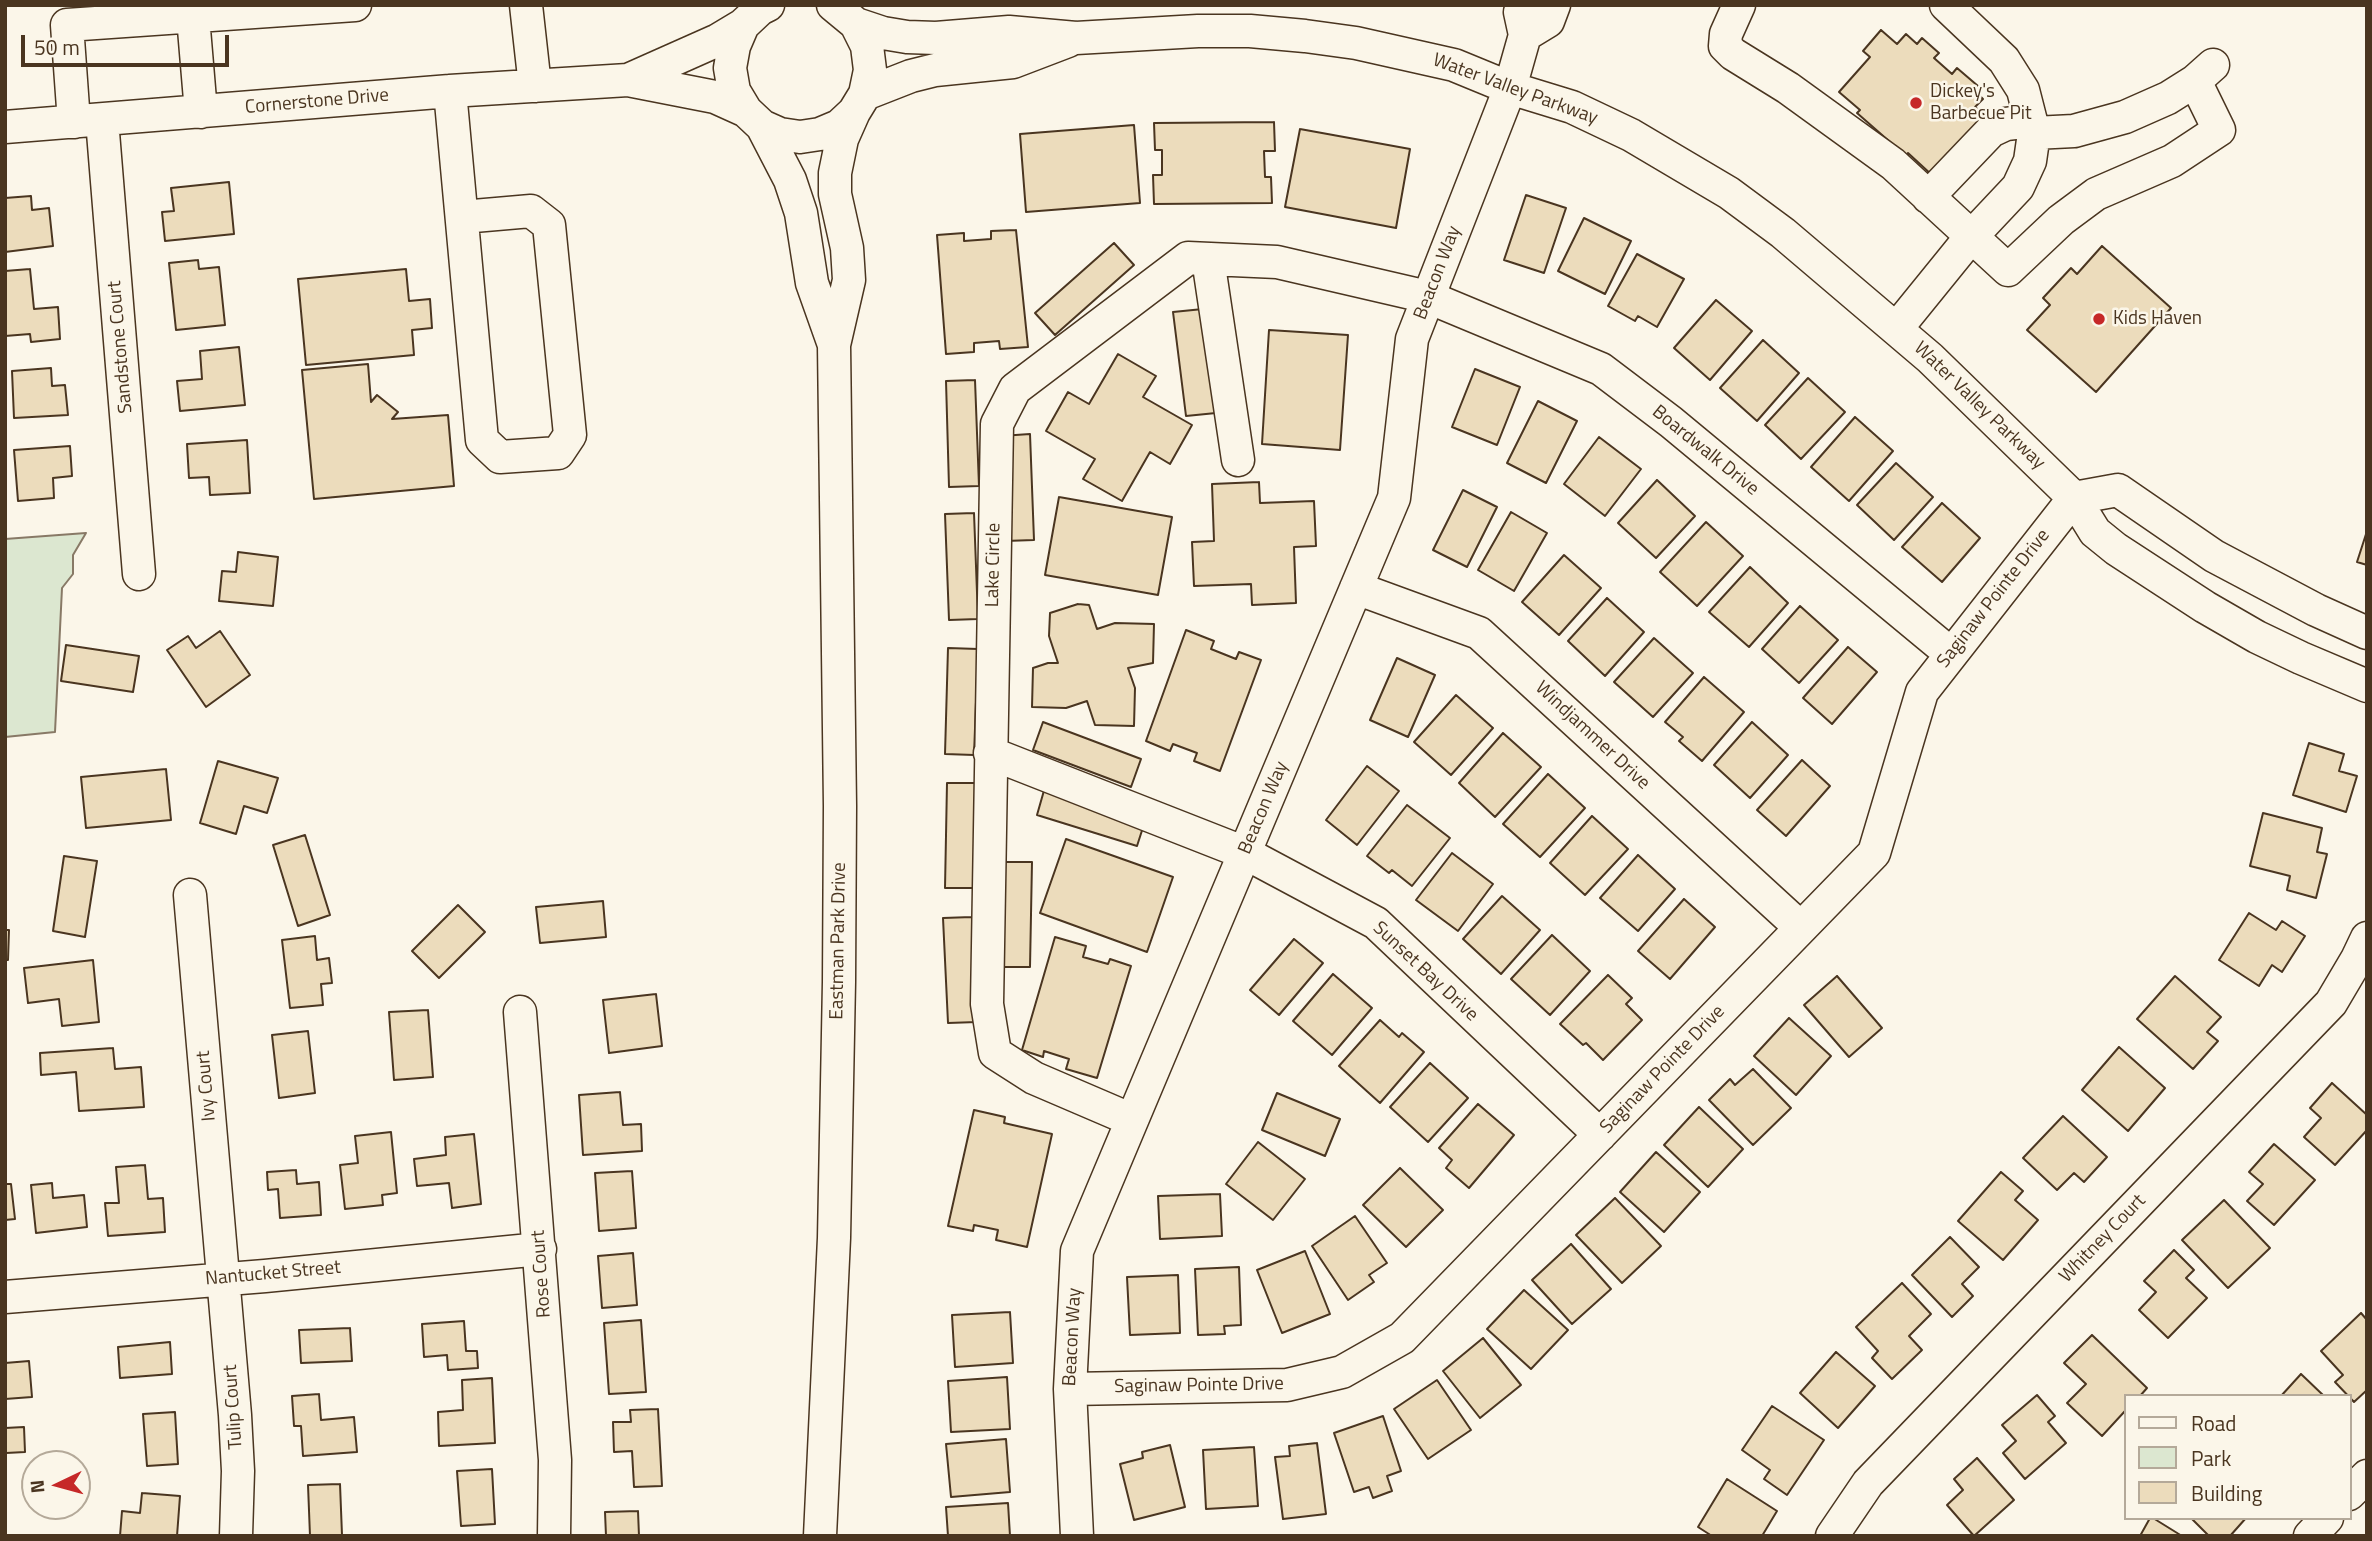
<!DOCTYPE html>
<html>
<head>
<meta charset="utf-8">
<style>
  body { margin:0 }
  #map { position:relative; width:2372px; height:1541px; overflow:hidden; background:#fbf6e9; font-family:"Titillium Web",sans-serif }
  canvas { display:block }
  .frame { position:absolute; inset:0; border:7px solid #4a3520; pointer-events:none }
  .legend { position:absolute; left:2124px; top:1394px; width:228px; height:126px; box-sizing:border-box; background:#fbf6e9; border:2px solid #b4a999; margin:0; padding:9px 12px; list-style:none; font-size:21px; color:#4a3520 }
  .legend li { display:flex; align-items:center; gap:14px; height:35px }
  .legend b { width:35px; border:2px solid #b4a999 }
  .north { position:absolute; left:21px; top:1450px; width:70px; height:70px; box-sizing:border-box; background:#fbf6e9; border:2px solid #b4a999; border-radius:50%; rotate:265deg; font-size:19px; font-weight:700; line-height:28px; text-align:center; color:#4a3520 }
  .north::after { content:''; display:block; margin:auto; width:24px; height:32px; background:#c62828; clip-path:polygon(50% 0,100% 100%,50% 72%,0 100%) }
  .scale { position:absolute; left:21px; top:35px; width:208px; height:32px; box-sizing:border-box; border:4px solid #4a3520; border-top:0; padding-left:9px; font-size:21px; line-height:24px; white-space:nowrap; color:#4a3520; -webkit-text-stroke:5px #fbf6e9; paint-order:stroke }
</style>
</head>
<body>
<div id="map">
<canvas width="2372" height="1541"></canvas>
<div class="frame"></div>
<ul class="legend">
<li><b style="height:9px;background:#fbf6e9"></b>Road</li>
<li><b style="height:19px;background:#dce7d0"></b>Park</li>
<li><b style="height:19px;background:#ecdcbc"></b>Building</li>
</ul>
<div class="north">N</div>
<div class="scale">50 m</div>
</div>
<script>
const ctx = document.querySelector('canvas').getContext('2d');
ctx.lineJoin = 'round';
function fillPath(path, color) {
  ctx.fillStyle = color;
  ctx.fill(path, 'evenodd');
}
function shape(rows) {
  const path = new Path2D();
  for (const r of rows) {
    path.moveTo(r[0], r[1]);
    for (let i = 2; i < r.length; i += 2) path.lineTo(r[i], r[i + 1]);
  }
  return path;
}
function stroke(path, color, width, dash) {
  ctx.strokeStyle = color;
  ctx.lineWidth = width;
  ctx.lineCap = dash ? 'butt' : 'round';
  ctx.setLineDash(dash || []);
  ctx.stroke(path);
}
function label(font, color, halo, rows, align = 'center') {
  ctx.font = font + ' "Titillium Web",sans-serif';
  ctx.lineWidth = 5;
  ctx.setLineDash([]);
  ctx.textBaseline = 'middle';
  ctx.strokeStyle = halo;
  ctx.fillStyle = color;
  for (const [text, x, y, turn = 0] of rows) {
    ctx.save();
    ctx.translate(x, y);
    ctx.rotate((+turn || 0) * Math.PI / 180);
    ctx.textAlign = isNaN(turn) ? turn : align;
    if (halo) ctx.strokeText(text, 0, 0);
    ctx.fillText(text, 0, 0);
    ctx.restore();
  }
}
const green = shape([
  [86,533,73,555,73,574,62,588,55,732,5,737,5,539,86,533]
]);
fillPath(green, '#dce7d0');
stroke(green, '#887966', 2);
const building = shape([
  [1881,30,1897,44,1906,34,1917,44,1922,38,1939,53,1934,58,1952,74,1957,68,1978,86,1974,90,1983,99,1975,107,1986,116,1933,176,1908,153,1906,156,1857,113,1860,110,1839,92,1870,57,1863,51,1881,30],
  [1274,122,1275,151,1264,151,1265,177,1271,177,1272,203,1154,204,1153,175,1162,175,1162,150,1155,150,1154,123,1274,122],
  [1134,125,1140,203,1026,212,1020,134,1134,125],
  [1300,129,1410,149,1396,228,1285,207,1300,129],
  [229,182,234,234,165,241,162,212,174,211,171,188,229,182],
  [1526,195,1566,208,1544,273,1504,260,1526,195],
  [31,196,32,210,49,208,53,246,5,252,5,198,31,196],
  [1584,218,1631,241,1605,294,1558,271,1584,218],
  [1016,230,1028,347,1000,349,999,341,974,343,974,352,946,354,937,235,964,233,964,241,991,239,991,231,1016,230],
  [1114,243,1134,265,1055,335,1035,313,1114,243],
  [2102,246,2171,308,2096,392,2027,330,2050,305,2043,298,2071,268,2077,274,2102,246],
  [1637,254,1684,279,1657,327,1638,316,1635,321,1608,306,1637,254],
  [198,260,199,269,219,267,225,325,176,330,169,263,198,260],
  [30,269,34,309,58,307,60,339,31,342,30,334,5,336,5,271,30,269],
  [406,269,409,301,430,299,432,328,412,330,414,355,306,365,298,279,406,269],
  [1716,300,1752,331,1710,380,1674,348,1716,300],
  [1203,309,1216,413,1186,416,1173,312,1203,309],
  [1269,330,1348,335,1340,450,1262,444,1269,330],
  [1763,340,1799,373,1757,421,1720,388,1763,340],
  [239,347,245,405,180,411,177,381,202,379,200,351,239,347],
  [1118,354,1156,376,1143,397,1192,425,1170,464,1150,452,1122,501,1083,479,1095,459,1046,431,1068,392,1089,404,1118,354],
  [368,364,371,402,377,395,398,412,392,419,448,415,454,486,314,499,302,370,368,364],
  [51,368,52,386,65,385,68,415,14,418,12,371,51,368],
  [1475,369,1520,387,1497,445,1452,427,1475,369],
  [1808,378,1845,412,1801,459,1765,425,1808,378],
  [975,380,979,486,949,487,946,381,975,380],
  [1538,401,1577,421,1546,483,1507,463,1538,401],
  [1855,417,1893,451,1849,501,1811,467,1855,417],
  [1030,434,1034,540,1005,541,1001,436,1030,434],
  [1599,437,1641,469,1605,516,1564,484,1599,437],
  [247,440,250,493,210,495,209,477,189,478,187,444,247,440],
  [70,446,72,476,53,478,54,498,18,501,14,450,70,446],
  [1896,463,1933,497,1894,540,1857,505,1896,463],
  [1657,480,1695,516,1656,558,1618,523,1657,480],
  [1259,482,1260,503,1314,501,1316,546,1294,547,1296,603,1252,605,1251,584,1194,586,1192,542,1214,541,1212,484,1259,482],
  [1463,490,1497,507,1467,567,1433,550,1463,490],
  [1059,497,1172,517,1158,595,1045,575,1059,497],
  [1942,503,1980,538,1942,582,1902,547,1942,503],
  [1511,512,1547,533,1514,591,1478,570,1511,512],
  [974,513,978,619,949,620,945,514,974,513],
  [1706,522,1743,556,1697,606,1660,572,1706,522],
  [2367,531,2367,565,2357,562,2367,531],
  [238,552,278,557,273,606,219,601,222,571,236,572,238,552],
  [1564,555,1601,588,1559,635,1522,602,1564,555],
  [1750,567,1788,603,1749,647,1709,612,1750,567],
  [1607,598,1644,632,1605,676,1568,641,1607,598],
  [1078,604,1089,605,1097,629,1115,623,1154,624,1153,663,1128,668,1135,688,1134,726,1095,725,1087,701,1066,708,1032,707,1033,668,1048,663,1058,663,1049,636,1050,613,1078,604],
  [1800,606,1838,640,1799,683,1762,649,1800,606],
  [1186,630,1214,641,1211,649,1236,659,1239,652,1261,660,1220,771,1194,761,1197,753,1173,744,1170,751,1146,741,1186,630],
  [220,631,250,675,206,707,167,650,188,636,196,648,220,631],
  [1654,638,1693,673,1653,717,1614,682,1654,638],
  [66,645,139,656,133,692,61,681,66,645],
  [1848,647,1877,672,1832,724,1803,698,1848,647],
  [948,648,978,649,974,755,945,754,948,648],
  [1397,658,1435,675,1408,737,1370,720,1397,658],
  [1704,677,1744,712,1702,761,1679,741,1683,737,1665,722,1704,677],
  [1456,695,1493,728,1451,775,1414,742,1456,695],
  [1043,722,1141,759,1131,787,1033,750,1043,722],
  [1752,722,1788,755,1750,798,1714,765,1752,722],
  [1503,733,1541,767,1495,817,1459,783,1503,733],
  [2309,743,2344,754,2339,771,2357,776,2346,812,2293,795,2309,743],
  [1802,760,1830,786,1786,836,1757,810,1802,760],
  [218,761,278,778,267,813,244,806,236,834,200,823,218,761],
  [1367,766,1399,791,1357,845,1326,820,1367,766],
  [166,769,171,820,86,828,81,777,166,769],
  [1548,774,1585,808,1540,857,1503,824,1548,774],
  [947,783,976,783,974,888,945,888,947,783],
  [1045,787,1146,818,1137,846,1037,815,1045,787],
  [1407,805,1450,838,1412,886,1392,870,1389,873,1367,856,1407,805],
  [2263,813,2322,828,2317,852,2327,854,2316,898,2287,890,2290,876,2250,866,2263,813],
  [1592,816,1628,849,1585,895,1550,863,1592,816],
  [305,835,330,915,298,926,273,845,305,835],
  [1066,839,1173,877,1147,952,1040,913,1066,839],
  [1452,853,1493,884,1458,931,1416,900,1452,853],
  [1638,855,1675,889,1638,931,1600,898,1638,855],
  [64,856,97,861,85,937,53,931,64,856],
  [1002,862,1032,862,1030,967,1001,967,1002,862],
  [1502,896,1540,930,1501,974,1463,939,1502,896],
  [1684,899,1715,927,1670,979,1638,951,1684,899],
  [603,901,606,937,540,943,536,907,603,901],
  [458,905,485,932,439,978,412,951,458,905],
  [2249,913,2276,930,2282,921,2305,936,2282,972,2272,965,2259,986,2219,960,2249,913],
  [972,917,977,1022,948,1023,943,918,972,917],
  [5,930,9,930,8,960,5,960,5,930],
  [1552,935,1590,971,1550,1015,1511,979,1552,935],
  [315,936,317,960,329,958,332,983,321,984,323,1005,290,1008,282,940,315,936],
  [1055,937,1086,946,1083,957,1108,964,1110,959,1131,966,1097,1078,1066,1069,1069,1059,1044,1051,1043,1057,1022,1050,1055,937],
  [1294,939,1323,963,1279,1015,1250,990,1294,939],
  [93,960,99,1022,62,1026,59,999,28,1003,24,968,93,960],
  [1333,974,1372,1008,1332,1055,1293,1021,1333,974],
  [1608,975,1632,998,1626,1004,1642,1020,1603,1060,1586,1043,1583,1045,1560,1024,1608,975],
  [1837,976,1882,1028,1849,1057,1804,1005,1837,976],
  [2175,976,2221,1017,2207,1032,2218,1041,2193,1069,2137,1019,2175,976],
  [656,994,662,1046,609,1053,603,1000,656,994],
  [428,1010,433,1077,394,1080,389,1012,428,1010],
  [1789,1018,1831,1056,1796,1095,1754,1056,1789,1018],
  [1380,1020,1399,1037,1402,1033,1424,1052,1380,1103,1339,1066,1380,1020],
  [308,1031,315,1093,279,1098,272,1035,308,1031],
  [2119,1047,2165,1088,2128,1131,2082,1090,2119,1047],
  [113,1048,115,1069,141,1067,144,1107,79,1111,76,1072,41,1075,40,1053,113,1048],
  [1430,1063,1468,1098,1428,1142,1390,1107,1430,1063],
  [1753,1069,1791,1108,1753,1145,1709,1100,1730,1079,1735,1085,1753,1069],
  [2332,1083,2367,1115,2367,1130,2335,1165,2304,1137,2321,1118,2310,1108,2332,1083],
  [620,1092,623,1125,641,1124,642,1151,583,1155,579,1095,620,1092],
  [1277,1093,1340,1119,1325,1156,1262,1130,1277,1093],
  [1478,1104,1514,1135,1469,1188,1446,1168,1452,1160,1439,1148,1478,1104],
  [1699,1107,1743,1149,1708,1187,1664,1145,1699,1107],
  [974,1110,1005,1117,1004,1123,1052,1134,1027,1247,996,1240,998,1230,974,1225,973,1231,948,1226,974,1110],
  [2063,1116,2107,1157,2084,1182,2074,1173,2057,1190,2023,1158,2063,1116],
  [391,1132,397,1193,382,1195,383,1205,345,1209,340,1165,358,1163,355,1136,391,1132],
  [474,1134,481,1204,452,1208,449,1183,417,1186,414,1159,446,1155,445,1137,474,1134],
  [1258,1142,1305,1179,1273,1220,1226,1184,1258,1142],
  [2274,1144,2315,1180,2274,1225,2247,1201,2263,1184,2249,1172,2274,1144],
  [1656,1152,1700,1192,1664,1232,1620,1192,1656,1152],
  [145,1165,148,1199,163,1198,165,1232,108,1236,105,1203,119,1203,116,1167,145,1165],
  [1400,1168,1443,1210,1406,1247,1363,1205,1400,1168],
  [296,1170,297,1184,319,1182,321,1215,280,1218,278,1189,268,1190,267,1172,296,1170],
  [632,1171,636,1228,599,1231,595,1173,632,1171],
  [2001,1172,2023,1191,2015,1200,2038,1220,2003,1260,1958,1221,2001,1172],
  [52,1183,53,1198,84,1195,87,1227,36,1233,31,1185,52,1183],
  [5,1184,11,1184,15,1219,5,1220,5,1184],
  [1220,1194,1222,1236,1160,1239,1158,1196,1220,1194],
  [1615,1198,1661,1246,1622,1283,1576,1235,1615,1198],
  [2224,1200,2270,1248,2228,1288,2182,1240,2224,1200],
  [1355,1216,1387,1263,1369,1275,1374,1282,1348,1300,1312,1246,1355,1216],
  [1950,1237,1979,1267,1962,1284,1973,1296,1952,1317,1912,1275,1950,1237],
  [1571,1244,1611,1289,1572,1324,1532,1280,1571,1244],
  [2174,1250,2194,1270,2186,1278,2207,1298,2168,1338,2139,1310,2156,1292,2144,1281,2174,1250],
  [1305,1251,1330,1314,1282,1333,1257,1270,1305,1251],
  [633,1253,637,1305,602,1308,598,1256,633,1253],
  [1239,1267,1241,1325,1224,1326,1225,1334,1198,1335,1195,1269,1239,1267],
  [1178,1275,1180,1333,1130,1335,1127,1277,1178,1275],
  [1902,1283,1931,1314,1909,1336,1922,1350,1892,1379,1872,1358,1878,1351,1856,1327,1902,1283],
  [1524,1290,1568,1330,1531,1369,1487,1329,1524,1290],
  [1010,1312,1013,1363,955,1367,952,1315,1010,1312],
  [2361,1313,2367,1320,2367,1390,2354,1402,2335,1382,2343,1375,2321,1351,2361,1313],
  [641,1320,646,1392,609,1394,604,1323,641,1320],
  [464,1321,466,1351,477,1351,478,1368,448,1370,447,1355,424,1357,422,1324,464,1321],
  [350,1328,352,1361,301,1363,299,1330,350,1328],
  [2092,1335,2147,1388,2140,1396,2125,1396,2125,1411,2102,1436,2067,1403,2086,1384,2064,1363,2092,1335],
  [1483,1338,1521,1385,1480,1418,1443,1371,1483,1338],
  [170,1342,172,1374,120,1378,118,1347,170,1342],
  [1836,1352,1875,1386,1838,1428,1800,1393,1836,1352],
  [29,1361,32,1397,5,1399,5,1363,29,1361],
  [2301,1374,2324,1396,2281,1396,2301,1374],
  [1007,1377,1010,1429,951,1432,948,1381,1007,1377],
  [492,1378,495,1443,439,1446,438,1412,463,1410,462,1380,492,1378],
  [1437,1380,1471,1430,1428,1459,1394,1409,1437,1380],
  [319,1394,321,1420,354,1417,357,1452,303,1456,301,1426,294,1426,292,1396,319,1394],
  [2037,1395,2055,1416,2048,1422,2066,1443,2025,1479,2003,1453,2016,1441,2002,1425,2037,1395],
  [1772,1406,1824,1440,1787,1495,1764,1479,1770,1470,1742,1450,1772,1406],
  [658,1409,662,1486,634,1487,632,1451,614,1452,613,1422,631,1422,630,1410,658,1409],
  [175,1412,178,1464,147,1466,143,1414,175,1412],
  [1383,1416,1401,1471,1387,1476,1392,1491,1373,1498,1369,1487,1354,1492,1334,1433,1383,1416],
  [24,1427,25,1452,6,1453,5,1479,5,1428,24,1427],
  [1006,1439,1010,1492,951,1497,946,1444,1006,1439],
  [1317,1443,1326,1514,1283,1519,1275,1457,1290,1456,1289,1446,1317,1443],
  [1170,1445,1185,1507,1134,1520,1120,1464,1143,1458,1142,1452,1170,1445],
  [1254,1447,1258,1506,1206,1509,1203,1450,1254,1447],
  [1977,1458,2014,1500,1974,1536,1947,1505,1963,1490,1954,1479,1977,1458],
  [492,1469,495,1524,461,1526,457,1471,492,1469],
  [1727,1479,1777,1511,1762,1536,1712,1536,1698,1527,1727,1479],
  [340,1484,342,1535,310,1536,308,1485,340,1484],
  [142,1493,180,1496,177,1536,120,1536,122,1511,140,1513,142,1493],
  [1008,1503,1010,1536,948,1536,946,1507,1008,1503],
  [638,1511,639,1536,606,1536,605,1512,638,1511],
  [2150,1518,2153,1518,2182,1536,2140,1536,2150,1518],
  [2191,1518,2246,1518,2230,1536,2209,1536,2191,1518]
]);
fillPath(building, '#ecdcbc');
stroke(building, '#4a3520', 2);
const minor = shape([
  [526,5,535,86],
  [768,5,760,9,743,25,734,46,730,68,734,91,746,111,762,126,780,134,800,137,820,134,839,126,854,112,865,94,870,70,867,46,856,24,833,5],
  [1739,5,1726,34,1725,46,1733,54,1788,88,1893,164,2008,270,2061,220,2096,194,2172,161,2219,130,2195,81],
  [193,17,201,112],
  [856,24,883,33,907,37,936,38,1009,32,1076,38,1198,31,1250,31,1305,36,1356,43,1454,65,1510,88,1572,107,1631,135,1729,193,1783,233,1930,358,2074,498,2095,532,2116,549,2205,607,2257,637,2301,658,2367,686],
  [1525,35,1548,21,1554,5],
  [628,80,718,40,743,25],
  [450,91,482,440,500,457,558,453,570,435,549,225,531,211,462,217],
  [865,94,911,76,935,70,1013,62,1068,41],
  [102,120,139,574],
  [74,122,67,25,355,5],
  [762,126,790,180,801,213,812,283,834,345],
  [5,127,450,91,628,80,715,97,746,111],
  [2034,133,2074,131,2125,117,2168,98,2195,81,2213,65],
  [1928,197,1991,131,2006,124,2031,121],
  [1208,259,1238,460],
  [1897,328,1970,238,2018,187,2030,161,2034,133,2023,90,2004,60,1946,5],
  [2074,498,2118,490,2214,556,2316,610,2367,633],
  [1356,588,1479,633,1801,928],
  [990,753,1245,853,1376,923,1600,1135],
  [190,895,235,1415,238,1471,236,1536],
  [520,1012,555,1460,554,1536],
  [1132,1120,1034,1078,995,1053,987,1004,997,424,1015,389,1188,258,1277,262,1428,297,1601,369,1671,422,1951,654],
  [5,1297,265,1276,540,1249],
  [1070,1389,1287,1385,1342,1372,1402,1338,1874,853,1922,692,2074,498],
  [2349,1494,2367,1476],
  [820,1536,834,1238,839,982,840,806,834,345,849,280,847,248,835,194,835,173,842,139,854,112],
  [1077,1536,1070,1389,1077,1251,1394,498,1412,339,1510,88,1525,35,1520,12,1523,5],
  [1832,1536,1868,1483,2331,1003,2357,959,2367,938],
  [2310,1536,2327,1518]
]);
stroke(minor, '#4a3520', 35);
stroke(minor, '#fbf6e9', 32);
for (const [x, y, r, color] of [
  [1916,103,7,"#c62828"],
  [2099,319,7,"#c62828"]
]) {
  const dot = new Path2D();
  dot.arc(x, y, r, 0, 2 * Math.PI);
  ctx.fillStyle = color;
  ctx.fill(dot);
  stroke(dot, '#fbf6e9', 2.5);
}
label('19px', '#4a3520', '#fbf6e9', [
  ["Water Valley Parkway",1515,90,20],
  ["Cornerstone Drive",317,102,-5],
  ["Beacon Way",1438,273,-69],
  ["Sandstone Court",121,347,-95],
  ["Water Valley Parkway",1979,406,44],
  ["Boardwalk Drive",1705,451,39],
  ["Lake Circle",994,565,-89],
  ["Saginaw Pointe Drive",1994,599,-52],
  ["Windjammer Drive",1592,736,43],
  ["Beacon Way",1264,808,-67],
  ["Eastman Park Drive",839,941,-89],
  ["Sunset Bay Drive",1425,972,43],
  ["Saginaw Pointe Drive",1663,1070,-46],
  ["Ivy Court",207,1086,-95],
  ["Whitney Court",2103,1239,-46],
  ["Nantucket Street",273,1274,-5],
  ["Rose Court",542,1274,-94],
  ["Beacon Way",1073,1337,-87],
  ["Saginaw Pointe Drive",1199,1386,-1],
  ["Tulip Court",234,1407,-94]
]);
label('19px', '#4a3520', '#fbf6e9', [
  ["Dickey's",1930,92],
  ["Barbecue Pit",1930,114],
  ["Kids Haven",2113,319]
], 'left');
</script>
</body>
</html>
